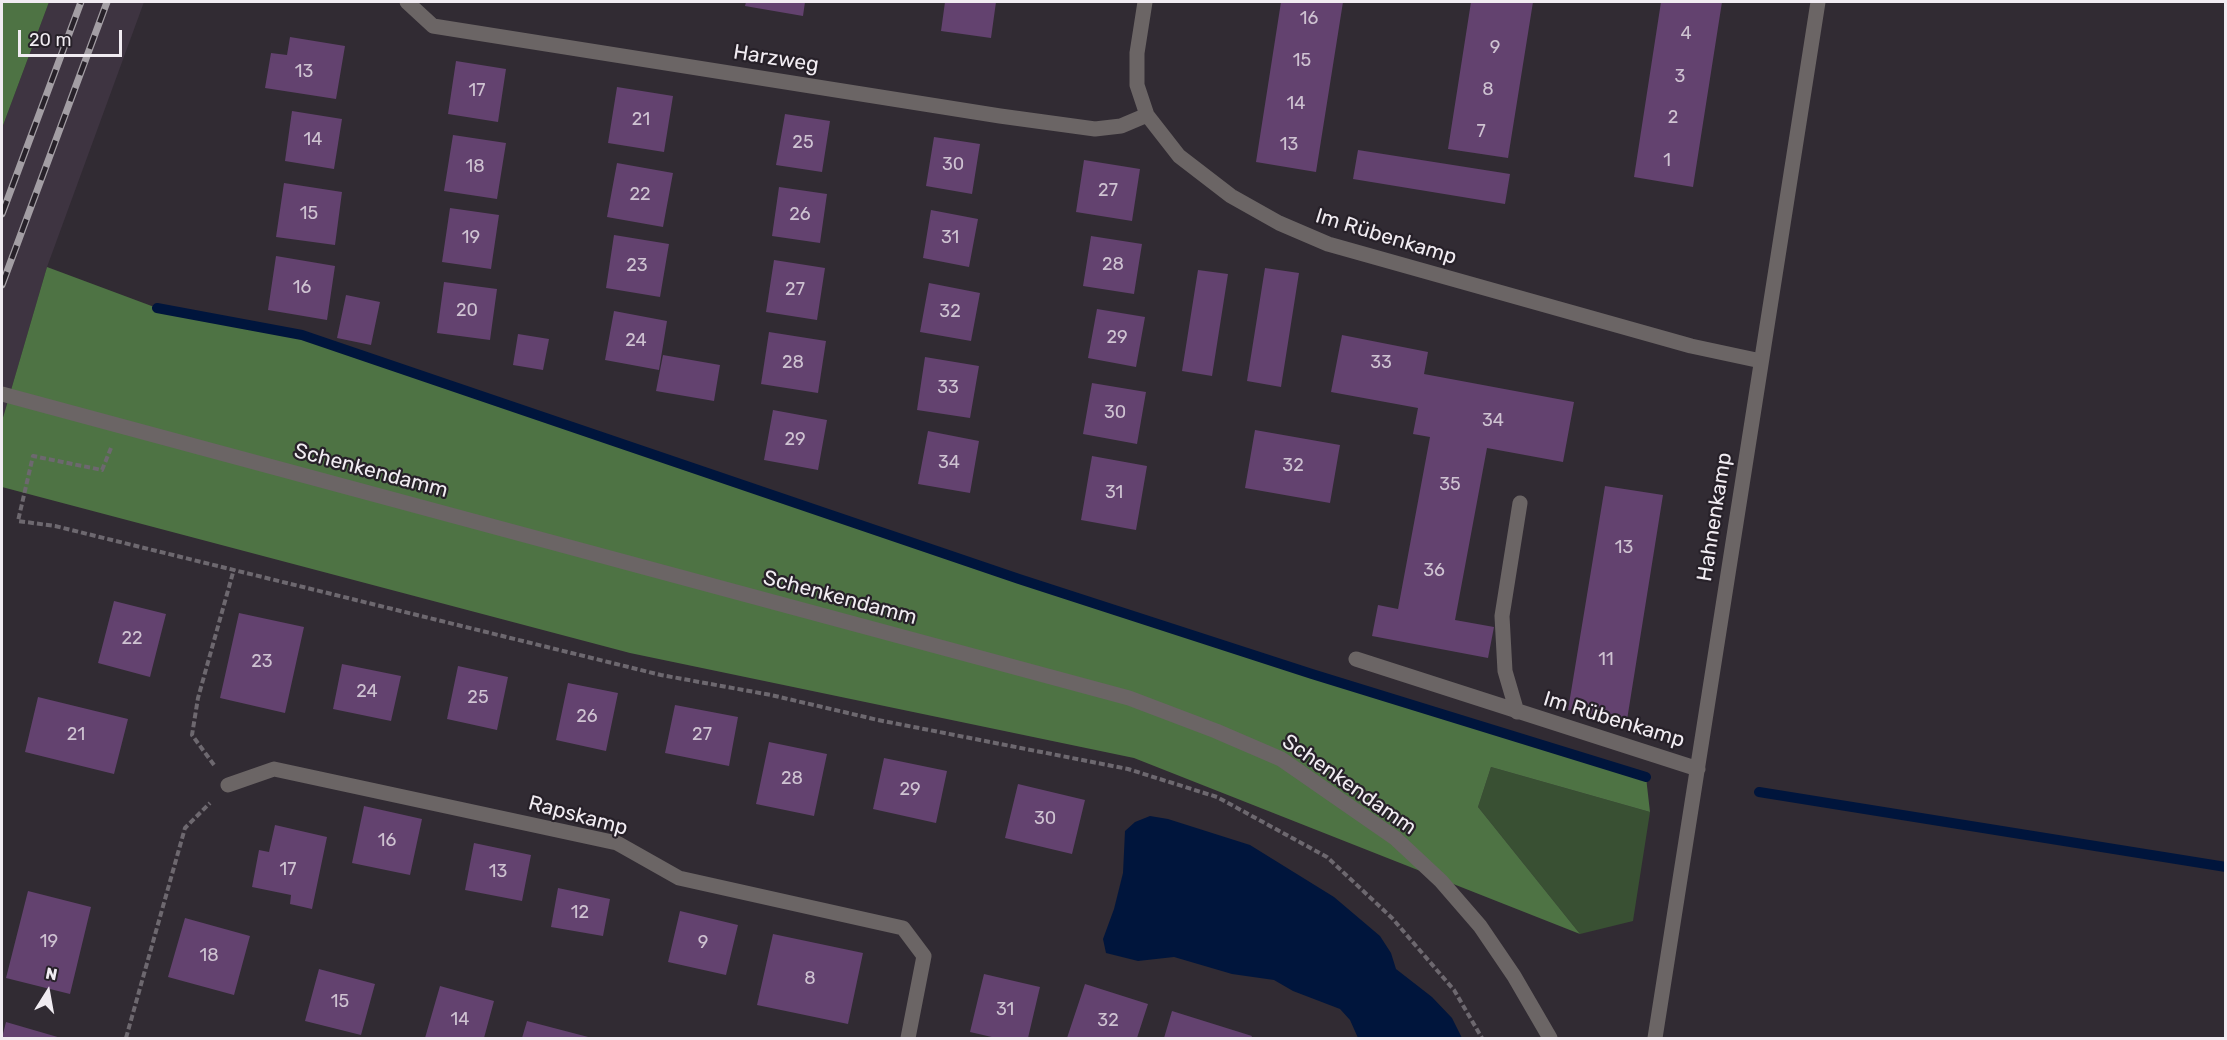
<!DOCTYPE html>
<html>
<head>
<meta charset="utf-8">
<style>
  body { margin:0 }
  #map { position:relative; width:2227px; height:1040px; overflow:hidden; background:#312b33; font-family:Rubik,sans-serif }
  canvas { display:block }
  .frame { position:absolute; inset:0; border:3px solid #f1ecf2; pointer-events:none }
  .north { position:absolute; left:18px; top:962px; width:60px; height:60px; -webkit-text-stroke:4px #272129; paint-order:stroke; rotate:11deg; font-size:16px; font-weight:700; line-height:24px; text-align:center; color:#f1ecf2 }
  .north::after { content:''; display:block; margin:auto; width:21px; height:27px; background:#f1ecf2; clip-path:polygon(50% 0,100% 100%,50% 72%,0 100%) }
  .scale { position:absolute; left:18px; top:30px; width:104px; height:27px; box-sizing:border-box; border:3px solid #f1ecf2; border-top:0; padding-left:8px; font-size:18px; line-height:21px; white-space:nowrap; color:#f1ecf2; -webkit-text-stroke:4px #272129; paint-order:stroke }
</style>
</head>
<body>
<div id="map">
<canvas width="2227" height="1040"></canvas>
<div class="frame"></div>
<div class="north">N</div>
<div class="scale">20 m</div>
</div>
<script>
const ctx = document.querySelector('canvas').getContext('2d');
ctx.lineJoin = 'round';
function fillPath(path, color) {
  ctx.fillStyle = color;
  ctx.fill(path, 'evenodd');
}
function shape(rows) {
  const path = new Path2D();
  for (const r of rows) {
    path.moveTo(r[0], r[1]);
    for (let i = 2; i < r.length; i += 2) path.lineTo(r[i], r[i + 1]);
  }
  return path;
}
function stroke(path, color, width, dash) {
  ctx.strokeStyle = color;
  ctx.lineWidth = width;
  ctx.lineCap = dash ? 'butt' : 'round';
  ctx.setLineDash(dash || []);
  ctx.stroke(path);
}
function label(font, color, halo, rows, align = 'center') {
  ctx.font = font + ' Rubik,sans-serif';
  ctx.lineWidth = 4.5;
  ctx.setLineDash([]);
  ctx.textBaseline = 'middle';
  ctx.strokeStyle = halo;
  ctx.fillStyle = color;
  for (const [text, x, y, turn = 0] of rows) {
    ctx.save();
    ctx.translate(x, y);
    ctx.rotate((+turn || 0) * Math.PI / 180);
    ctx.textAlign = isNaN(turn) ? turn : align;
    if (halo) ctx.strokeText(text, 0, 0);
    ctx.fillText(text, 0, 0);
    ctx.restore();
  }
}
fillPath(shape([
  [49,2,144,2,47,267,2,421,2,128]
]), '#3e3441');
fillPath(shape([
  [1491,767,1650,812,1633,921,1580,934,1478,807]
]), '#395033');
fillPath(shape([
  [2,2,49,2,2,128],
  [47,267,157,308,302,335,1312,674,1646,777,1650,812,1491,767,1478,807,1580,934,1134,758,630,653,2,487,2,421]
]), '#4e7344');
fillPath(shape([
  [1150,816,1168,819,1250,845,1334,897,1380,936,1391,953,1396,969,1432,997,1452,1018,1462,1038,1358,1038,1350,1020,1340,1009,1293,991,1274,980,1232,974,1174,957,1138,961,1106,953,1103,939,1114,909,1123,873,1125,831,1135,822]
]), '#00153c');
stroke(shape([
  [157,308,302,335,1019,579,1312,674,1646,777],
  [1759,792,2226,867]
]), '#00153c', 10);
fillPath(shape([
  [746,2,805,2,803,16,745,6],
  [945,2,996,2,991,38,941,31],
  [1281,2,1343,2,1316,172,1256,162],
  [1471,2,1533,2,1508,158,1448,149],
  [1661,2,1722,2,1693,187,1634,177],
  [290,37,345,46,336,99,265,88,271,53,287,55],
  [456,61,506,69,498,122,448,114],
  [617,87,673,96,664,152,608,143],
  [292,111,342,119,334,169,285,161],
  [785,114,830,121,822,172,776,165],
  [453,135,506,143,497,199,444,191],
  [934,137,980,144,972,194,926,186],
  [1358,150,1510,174,1505,204,1353,179],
  [1084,160,1140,169,1132,221,1076,212],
  [617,163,673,173,663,227,607,217],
  [284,183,342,192,335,245,276,237],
  [779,187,827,194,820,243,772,236],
  [450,208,499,215,491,269,442,262],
  [931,210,978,219,969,267,923,258],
  [614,235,669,244,660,297,606,288],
  [1091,236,1142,244,1134,294,1083,286],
  [276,256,335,266,327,320,268,310],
  [774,260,825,268,817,320,766,312],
  [1265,268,1299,273,1281,387,1247,381],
  [1198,270,1228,274,1212,376,1182,371],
  [444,282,497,289,490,340,437,333],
  [929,283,980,293,971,341,920,332],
  [346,295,380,302,371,345,337,338],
  [1097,309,1145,317,1136,367,1088,358],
  [614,311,667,321,659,370,605,360],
  [769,332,826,341,818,393,761,384],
  [518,334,549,339,543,370,513,365],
  [1342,335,1428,352,1424,374,1574,402,1563,462,1487,448,1455,620,1494,627,1488,658,1372,636,1378,605,1398,609,1430,437,1413,434,1418,408,1331,392],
  [663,355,720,365,714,401,656,391],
  [925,357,979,366,970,418,917,410],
  [1092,383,1146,392,1137,444,1083,434],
  [773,410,827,420,818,470,764,460],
  [1255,430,1340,445,1330,503,1245,488],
  [928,431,979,441,970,493,918,484],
  [1092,456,1147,466,1136,530,1081,520],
  [1605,486,1663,495,1627,720,1568,710],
  [114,601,166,614,150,677,98,663],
  [239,613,304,627,285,713,220,698],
  [342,664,401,676,391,721,333,709],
  [458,666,508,677,497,730,447,719],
  [568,683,618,693,606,751,556,740],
  [38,697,128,719,114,774,25,752],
  [675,705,738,717,729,766,665,753],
  [769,742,827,754,814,816,756,804],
  [884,758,947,771,936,823,873,809],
  [1018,784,1085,800,1072,854,1005,838],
  [364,806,422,819,410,875,352,863],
  [275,825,327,837,312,909,290,904,291,895,252,887,259,850,269,852],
  [474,843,531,855,522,901,465,890],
  [558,888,610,899,603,936,551,927],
  [28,891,91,907,70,994,6,978],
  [680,911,738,925,726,975,668,962],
  [185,918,250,936,234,995,168,977],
  [773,934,863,953,848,1024,757,1005],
  [319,969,375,984,361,1035,305,1021],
  [984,974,1040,987,1028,1038,996,1038,970,1032],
  [1085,984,1148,1004,1137,1038,1067,1038],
  [440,986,494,1001,484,1038,425,1038],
  [1172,1011,1252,1036,1251,1038,1164,1038],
  [527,1021,592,1038,522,1038],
  [6,1022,61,1038,2,1038]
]), '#63426f');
stroke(shape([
  [111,448,102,470,33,456,18,521,55,526,661,675,771,695,878,720,1128,769,1217,797,1327,857,1392,918,1454,990,1482,1038],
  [214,765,192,735,198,698,234,569],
  [126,1038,185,828,210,803]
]), '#6d686f', 4, [6, 3]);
stroke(shape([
  [407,2,433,26,1000,116,1095,129,1121,126,1147,115],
  [1145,2,1137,53,1137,85,1147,115,1179,156,1231,196,1279,223,1328,244,1691,346,1761,361],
  [1356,659,1698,769],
  [1517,712,1505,671,1502,616,1520,503],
  [228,785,274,769,617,843,679,878,903,928,924,956,908,1038],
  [1655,1038,1818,2]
]), '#6b6565', 15);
stroke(shape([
  [2,394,1129,698,1216,731,1281,759,1395,838,1441,881,1480,926,1514,976,1550,1038]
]), '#6b6565', 15);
const rail = shape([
  [2,214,81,2],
  [2,285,107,2]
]);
stroke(rail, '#a39ea4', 7);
stroke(rail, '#272129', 4.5, [14]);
label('18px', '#cec2d1', null, [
  ["16",1309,19],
  ["4",1686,34],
  ["9",1495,48],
  ["15",1302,61],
  ["13",304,72],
  ["3",1680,77],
  ["8",1488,90],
  ["17",477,91],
  ["14",1296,104],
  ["2",1673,118],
  ["21",641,120],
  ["7",1481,132],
  ["14",313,140],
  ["25",803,143],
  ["13",1289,145],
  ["1",1667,161],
  ["30",953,165],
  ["18",475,167],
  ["27",1108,191],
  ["22",640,195],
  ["15",309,214],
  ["26",800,215],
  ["19",471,238],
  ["31",950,238],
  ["28",1113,265],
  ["23",637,266],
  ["16",302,288],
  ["27",795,290],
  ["20",467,311],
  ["32",950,312],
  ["29",1117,338],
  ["24",636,341],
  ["28",793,363],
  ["33",1381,363],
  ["33",948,388],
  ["30",1115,413],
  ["34",1493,421],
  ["29",795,440],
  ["34",949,463],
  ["32",1293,466],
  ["35",1450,485],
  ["31",1114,493],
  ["13",1624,548],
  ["36",1434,571],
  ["22",132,639],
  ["11",1606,660],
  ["23",262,662],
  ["24",367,692],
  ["25",478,698],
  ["26",587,717],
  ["21",76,735],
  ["27",702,735],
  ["28",792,779],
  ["29",910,790],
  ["30",1045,819],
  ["16",387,841],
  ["17",288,870],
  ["13",498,872],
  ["12",580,913],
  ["19",49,942],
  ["9",703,943],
  ["18",209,956],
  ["8",810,979],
  ["15",340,1002],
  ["31",1005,1010],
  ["14",460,1020],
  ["32",1108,1021]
]);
label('21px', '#f1ecf2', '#272129', [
  ["Harzweg",776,59,9],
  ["Im Rübenkamp",1386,237,17],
  ["Schenkendamm",371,471,15],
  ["Hahnenkamp",1715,517,-81],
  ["Schenkendamm",840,598,15],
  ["Im Rübenkamp",1614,720,17],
  ["Schenkendamm",1349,785,35],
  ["Rapskamp",578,816,15]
]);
</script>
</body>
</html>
